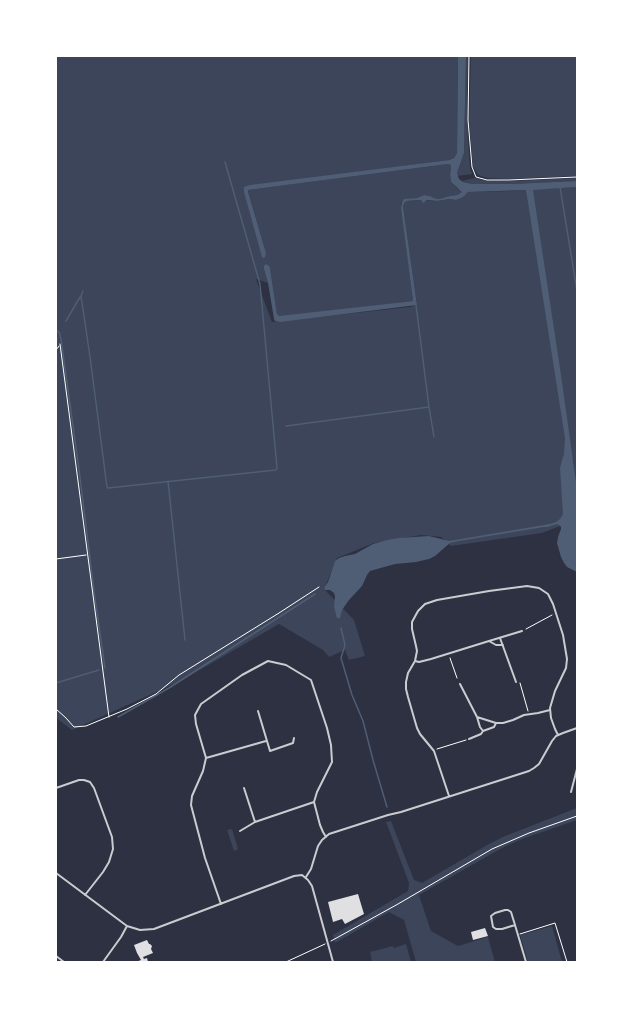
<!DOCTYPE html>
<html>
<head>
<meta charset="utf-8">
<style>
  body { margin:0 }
  #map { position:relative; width:633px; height:1018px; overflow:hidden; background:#2d3142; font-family:Figtree,sans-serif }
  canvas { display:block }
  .frame { position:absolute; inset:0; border:57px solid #fff; pointer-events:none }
</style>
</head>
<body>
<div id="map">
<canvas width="633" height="1018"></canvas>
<div class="frame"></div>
</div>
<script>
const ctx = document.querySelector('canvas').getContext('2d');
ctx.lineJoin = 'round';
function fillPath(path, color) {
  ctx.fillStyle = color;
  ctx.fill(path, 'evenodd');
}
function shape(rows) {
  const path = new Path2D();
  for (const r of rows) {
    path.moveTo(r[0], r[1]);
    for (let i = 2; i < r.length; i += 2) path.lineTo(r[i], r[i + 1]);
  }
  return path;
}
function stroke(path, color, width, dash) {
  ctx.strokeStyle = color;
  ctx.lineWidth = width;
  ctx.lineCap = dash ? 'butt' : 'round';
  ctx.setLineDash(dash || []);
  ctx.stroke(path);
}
fillPath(shape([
  [56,56,458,56,457,153,454,158,449,160,244,187,266,253,248,190,448,164,451,165,451,169,450,174,451,182,458,189,462,191,462,192,457,195,450,196,439,199,434,198,430,196,424,195,417,198,403,200,401,204,413,301,280,317,277,315,270,268,264,269,268,283,256,279,272,322,410,307,417,305,403,206,405,202,407,201,417,200,437,201,449,199,456,200,462,197,468,192,511,191,538,189,577,187,577,513,576,512,577,499,573,458,563,525,542,533,451,546,441,537,421,535,374,543,337,558,324,589,354,620,365,656,349,660,345,650,329,657,323,650,279,624,191,675,163,689,72,730,56,718],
  [466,56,468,56,467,94,468,139,470,168,472,174,457,176,457,173,464,153],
  [471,56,577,56,577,176,509,179,487,178,478,175,473,167,469,120],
  [475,178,482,180,509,181,577,178,577,181,510,184,473,184,461,181],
  [577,808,577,820,525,838,508,845,493,853,419,895,431,931,458,946,488,937,495,962,416,962,404,920,389,912,335,943,333,935,408,891,409,883,386,822,391,821,414,880,422,883,489,844,505,836],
  [232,829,238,849,234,851,227,830],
  [552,926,562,962,528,962,520,935],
  [406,944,411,962,372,962,370,952,393,946,394,948]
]), '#3c4559');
fillPath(shape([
  [458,56,466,56,464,153,457,173,459,179,463,182,473,184,510,184,577,181,577,187,533,190,561,375,576,482,577,572,567,567,564,563,561,557,557,543,558,537,561,529,561,527,558,524,547,527,544,527,459,541,450,543,435,556,429,559,416,562,395,564,370,571,367,575,362,586,349,600,342,610,340,618,337,618,334,607,335,596,334,593,330,590,325,590,324,588,328,582,335,561,339,558,345,556,355,554,373,544,387,540,399,538,429,536,449,541,550,524,556,522,560,519,563,514,560,468,563,457,564,455,565,438,526,190,468,192,463,197,456,200,449,199,437,201,427,200,423,203,421,200,417,200,407,201,405,202,403,206,417,305,280,322,275,321,274,319,268,283,264,269,264,266,266,264,269,266,270,268,277,314,279,316,413,301,401,208,402,202,404,199,417,198,424,195,430,196,434,198,439,199,450,196,457,195,462,192,451,182,450,174,451,169,451,165,448,164,248,190,248,191,266,253,265,257,264,258,262,257,244,192,244,187,250,185,449,160,454,158,457,153]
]), '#4f5d75');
stroke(shape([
  [560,187,577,291],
  [83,291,81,296,90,357,107,487,108,488,276,470,277,468,260,284,225,162],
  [66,321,80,297],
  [56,330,59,332,61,339,79,469,94,591,105,668],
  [56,341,57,339],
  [429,407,434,437],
  [286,426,429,407,416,305],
  [168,481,185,640],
  [341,628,345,645,341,658,352,695,363,721,373,760,387,807],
  [56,683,99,670],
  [118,717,169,688,315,594]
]), '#4f5d75', 1.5);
fillPath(shape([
  [358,894,364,914,345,924,342,919,333,922,328,902],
  [485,928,488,936,473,940,471,932],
  [147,940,149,944,150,944,152,946,151,949,153,953,143,957,144,959,147,958,148,962,136,962,141,960,137,953,134,945]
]), '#e0e0e3');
stroke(shape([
  [469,56,468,120,472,167,476,177,487,180,509,180,577,177],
  [60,344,109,717],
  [56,350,59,346],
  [56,559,86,555],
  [526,629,552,615],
  [450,658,457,678],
  [520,683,528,711],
  [56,709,66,718,74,727,86,726,127,709,156,694,179,675,279,613,319,587],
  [437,749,466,740],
  [520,934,555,923,567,962],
  [331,941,398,904,492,849,529,833,577,816],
  [286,962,325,944]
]), '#fff', 1);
stroke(shape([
  [500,638,516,682],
  [489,641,522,631],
  [415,661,419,662,431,659,489,641,496,645,503,645],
  [460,684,477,717,480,727,483,731],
  [258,711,270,751,293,743,294,738],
  [477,717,496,723,503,723,513,720,524,715,538,713,550,710],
  [469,739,481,734,483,731,494,727,496,723],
  [206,758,266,741],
  [56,788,79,780,84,780,90,782,94,788,112,837,113,849,109,862,103,872,85,895],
  [244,788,255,822],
  [571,792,577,769],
  [449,796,434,751,420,734,417,728,408,697,406,689,406,682,408,673,415,661,417,651,416,646,412,629,412,622,418,611,425,604,437,600,489,591,527,586,539,588,548,594,553,604,563,635,567,659,566,668,555,691,550,708,551,718,555,729,558,735],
  [240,831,255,822,314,802],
  [56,873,127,926,140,930,154,929,294,876,302,875,308,880,312,886,333,962],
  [306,877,311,869,318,846,322,840,329,834,388,815,401,812,529,771,534,768,539,764,552,741,556,736,563,733,577,728],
  [221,904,205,858,191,805,192,796,203,771,206,758,196,724,195,715,201,704,242,675,268,661,286,665,311,680,327,728,331,745,332,762,317,792,314,802,320,825,323,832,326,837],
  [515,925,502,929,496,929,493,927,491,916,495,913,505,910,508,910,511,912,515,925,526,962],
  [56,956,64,962],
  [103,962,121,937,127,926]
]), '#caccd0', 2);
</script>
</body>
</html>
